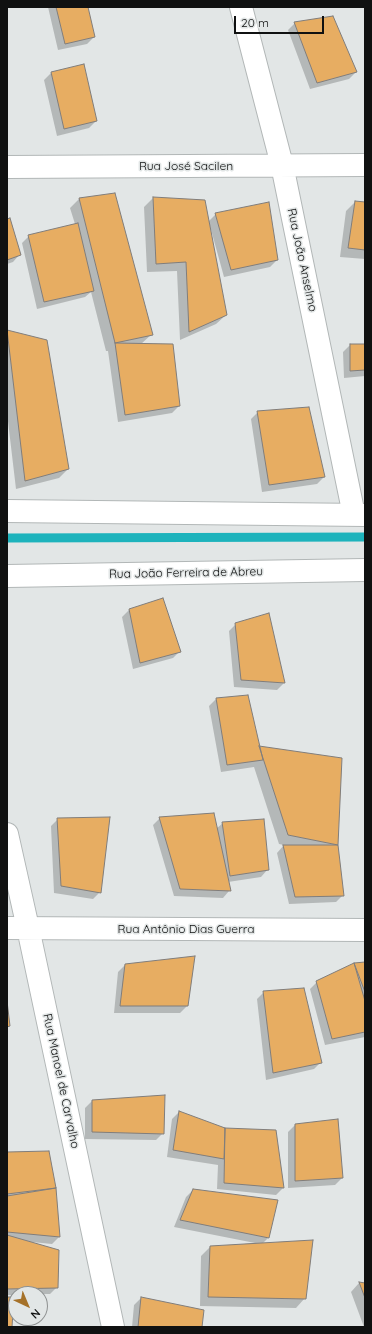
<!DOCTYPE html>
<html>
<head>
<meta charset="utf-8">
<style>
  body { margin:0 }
  #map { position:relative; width:372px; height:1334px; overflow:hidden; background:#e2e6e6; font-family:Quicksand,sans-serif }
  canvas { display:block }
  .frame { position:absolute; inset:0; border:8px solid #101111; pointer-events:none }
  .north { position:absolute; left:8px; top:1286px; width:40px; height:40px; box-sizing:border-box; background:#e2e6e6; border:1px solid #8e9191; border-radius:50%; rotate:136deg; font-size:11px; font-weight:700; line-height:16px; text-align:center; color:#101111 }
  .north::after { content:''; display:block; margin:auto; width:14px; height:18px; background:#a57129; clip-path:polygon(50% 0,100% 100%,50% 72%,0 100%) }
  .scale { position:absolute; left:234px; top:16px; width:90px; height:18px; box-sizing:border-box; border:2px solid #101111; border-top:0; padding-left:5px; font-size:12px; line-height:14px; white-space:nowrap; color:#101111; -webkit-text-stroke:3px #e2e6e6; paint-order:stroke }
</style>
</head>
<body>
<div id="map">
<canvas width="372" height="1334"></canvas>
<div class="frame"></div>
<div class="north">N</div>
<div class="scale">20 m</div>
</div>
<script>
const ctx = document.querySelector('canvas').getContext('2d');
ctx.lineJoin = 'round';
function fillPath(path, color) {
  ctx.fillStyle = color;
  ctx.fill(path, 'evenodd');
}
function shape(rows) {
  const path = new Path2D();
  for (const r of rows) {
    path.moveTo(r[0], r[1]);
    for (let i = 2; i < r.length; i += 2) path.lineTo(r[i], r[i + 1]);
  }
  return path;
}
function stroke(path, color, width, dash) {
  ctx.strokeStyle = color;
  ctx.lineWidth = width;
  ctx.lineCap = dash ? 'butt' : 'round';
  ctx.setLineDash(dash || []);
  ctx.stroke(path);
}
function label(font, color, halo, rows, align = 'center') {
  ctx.font = font + ' Quicksand,sans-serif';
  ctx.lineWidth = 3;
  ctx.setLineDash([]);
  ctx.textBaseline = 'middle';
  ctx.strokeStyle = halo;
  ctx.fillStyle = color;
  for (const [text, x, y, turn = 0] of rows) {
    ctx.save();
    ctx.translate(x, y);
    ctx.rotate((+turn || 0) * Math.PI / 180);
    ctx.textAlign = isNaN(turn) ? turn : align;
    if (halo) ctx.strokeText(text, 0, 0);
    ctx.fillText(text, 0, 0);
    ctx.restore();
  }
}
fillPath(shape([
  [48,7,87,7,94,37,87,44,58,50],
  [295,23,356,72,349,79,310,89,288,30],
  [51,73,96,121,89,128,57,136,44,80],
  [153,198,208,222,216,214,277,260,270,267,224,277,210,226,209,226,226,315,216,324,180,340,177,271,147,272,144,207],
  [79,199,152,334,141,344,179,406,172,413,118,422,108,351,106,351,91,292,85,297,37,309,22,243,29,236,75,224,70,208],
  [355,202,365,203,365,259,340,257,346,211],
  [7,220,20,254,13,262,7,264],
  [7,331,68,469,59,478,16,489,7,413],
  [350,345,365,345,365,376,344,378,343,352],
  [258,412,324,477,317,484,262,492,251,419],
  [129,610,180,651,173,658,133,669,122,617],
  [269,615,284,683,277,690,234,687,229,631,236,624],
  [216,699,337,845,343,895,336,902,289,904,277,853,284,845,279,844,254,767,221,772,209,706],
  [160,818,216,829,223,823,268,869,261,877,228,882,229,891,223,898,174,896,153,825],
  [58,819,100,892,93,899,54,893,51,826],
  [365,963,365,1037,325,1045,310,989,317,982,354,964],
  [125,965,187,1006,180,1013,114,1013,118,972],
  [264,992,321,1062,314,1069,266,1080,257,999],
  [164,1096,163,1133,156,1140,85,1139,85,1108,92,1101],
  [179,1112,224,1129,276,1131,283,1188,276,1195,217,1189,218,1165,167,1157,172,1119],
  [295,1125,342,1178,335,1185,288,1188,288,1132],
  [48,1152,55,1189,59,1237,52,1244,32,1242,32,1243,57,1287,50,1294,16,1294,16,1295,7,1295,7,1153],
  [193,1190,268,1238,262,1244,305,1298,296,1308,200,1306,201,1256,210,1247,255,1243,174,1227,186,1197],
  [359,1283,365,1284,365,1327,364,1327,351,1292],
  [141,1298,201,1327,132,1327,134,1305]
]), '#0003');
stroke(shape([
  [7,538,365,537]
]), '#1db3bc', 9);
const building = shape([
  [56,7,88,7,95,37,65,44,56,7],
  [333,16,357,72,317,83,294,22,333,16],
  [84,64,97,121,64,129,51,72,84,64],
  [115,193,153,335,115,343,79,198,115,193],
  [153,197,205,200,227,315,189,332,186,262,156,264,153,197],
  [355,201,365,202,365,250,348,248,355,201],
  [269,202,278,260,231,270,215,213,269,202],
  [10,218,21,255,7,260,7,219,10,218],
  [78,223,94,291,44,302,28,235,78,223],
  [7,330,47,340,69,469,25,481,7,330],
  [115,343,173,344,180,406,125,415,115,343],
  [350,344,365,344,365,370,350,371,350,344],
  [309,407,325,477,269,485,257,411,309,407],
  [163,598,181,652,140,663,129,609,163,598],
  [269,613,285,683,241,680,235,623,269,613],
  [248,695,263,760,227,765,216,698,248,695],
  [259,746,342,758,338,845,288,835,259,746],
  [214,813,231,891,180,889,159,817,214,813],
  [110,817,101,893,61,886,57,818,110,817],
  [264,819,269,870,230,876,222,822,264,819],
  [283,845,338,845,344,896,295,897,283,845],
  [195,956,188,1006,120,1006,125,964,195,956],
  [365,962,365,992,354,963,365,962],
  [354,963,365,1001,365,1032,332,1039,316,981,354,963],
  [304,988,322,1063,273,1073,263,991,304,988],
  [7,1001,10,1026,7,1027,7,1001],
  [165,1095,164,1134,92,1132,92,1100,165,1095],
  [179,1111,225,1128,224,1159,173,1150,179,1111],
  [338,1119,343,1178,295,1181,295,1124,338,1119],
  [225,1128,276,1130,284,1188,224,1183,225,1128],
  [49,1151,56,1188,7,1194,7,1152,49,1151],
  [56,1188,60,1237,7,1232,7,1196,56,1188],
  [193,1189,278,1200,269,1238,180,1220,193,1189],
  [7,1235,59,1250,58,1288,7,1289,7,1235],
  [313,1240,306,1299,208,1297,210,1246,313,1240],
  [359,1282,365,1283,365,1298,359,1282],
  [7,1297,14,1297,12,1327,7,1327,7,1297],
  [141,1297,204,1310,202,1327,138,1327,141,1297]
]);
fillPath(building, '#e7ad62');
stroke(building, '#807d7b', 1);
const minor = shape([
  [241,7,282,165,354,515],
  [7,167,365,165],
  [7,511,365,515],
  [7,576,365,570],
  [7,834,28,928,113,1327],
  [7,928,365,930]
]);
stroke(minor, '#b2b7b7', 24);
stroke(minor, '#fff', 22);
label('12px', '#101111', '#e2e6e6', [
  ["Rua José Sacilen",186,166],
  ["Rua João Anselmo",302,260,78],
  ["Rua João Ferreira de Abreu",186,573,-1],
  ["Rua Antônio Dias Guerra",186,929],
  ["Rua Manoel de Carvalho",61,1081,78]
]);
</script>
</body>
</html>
